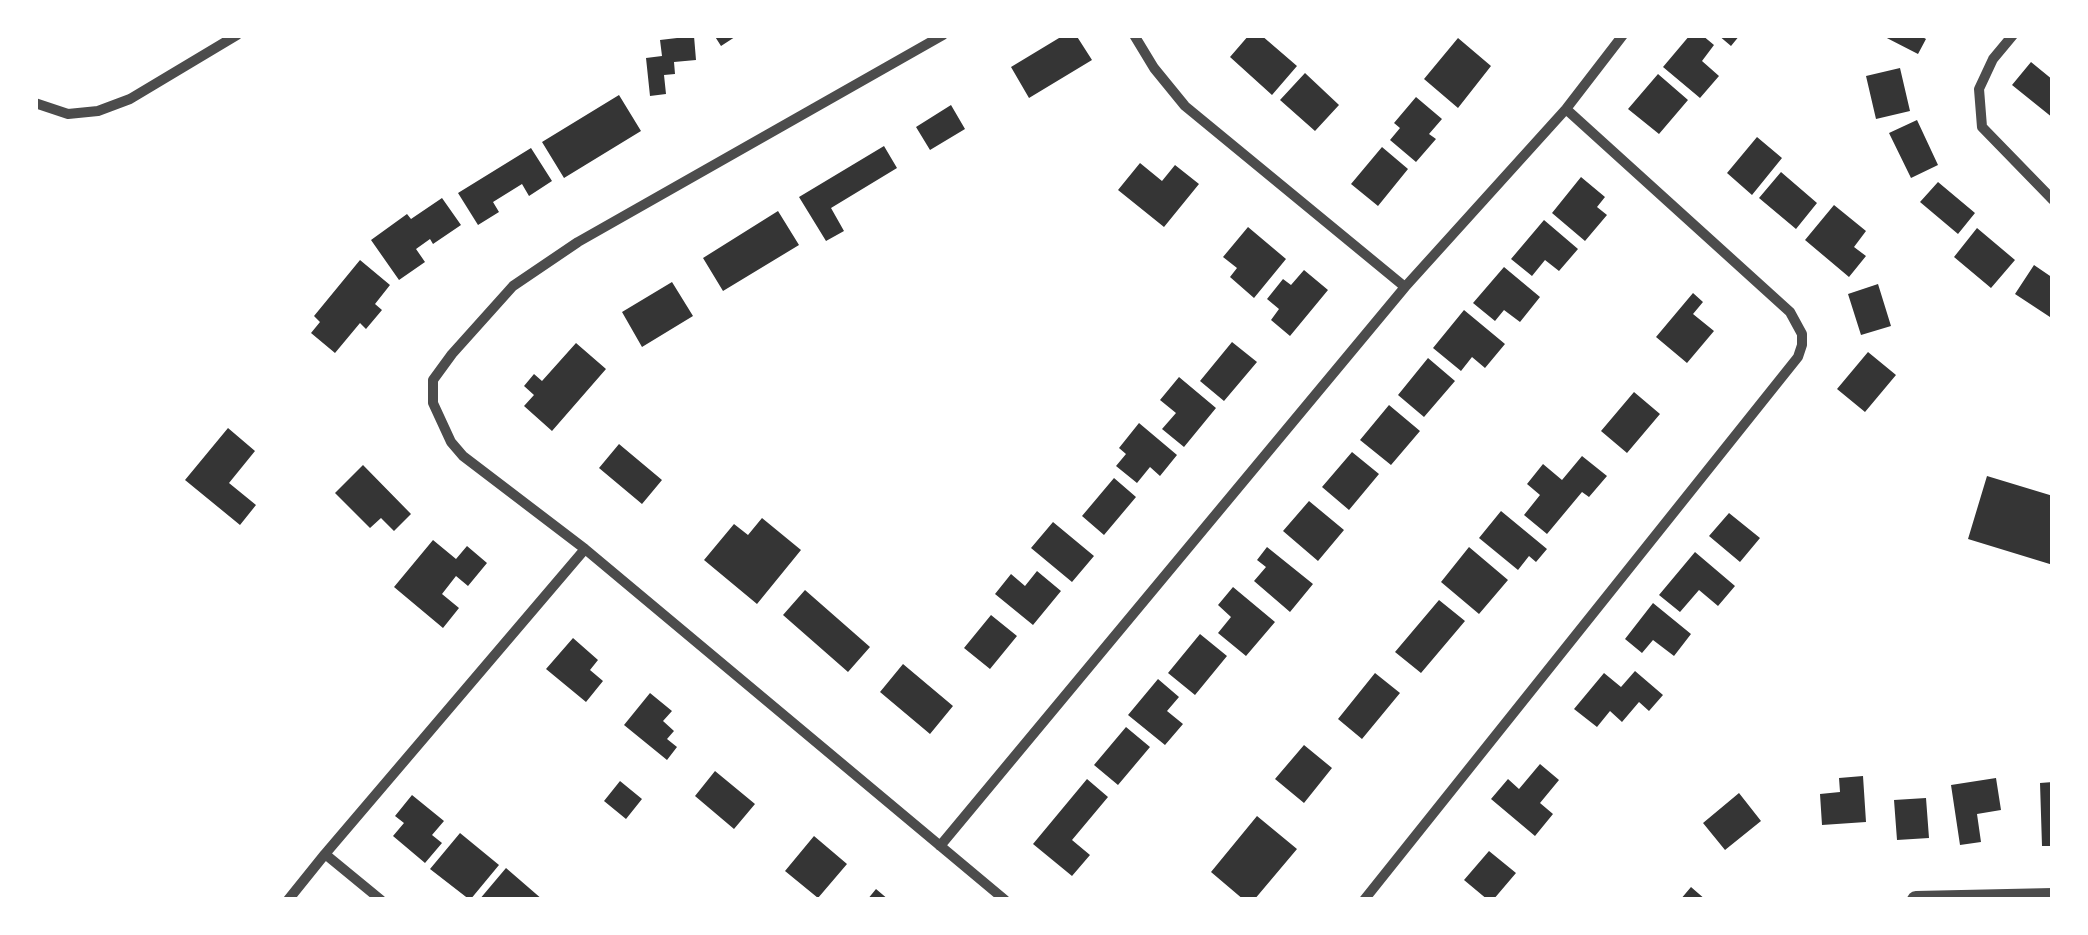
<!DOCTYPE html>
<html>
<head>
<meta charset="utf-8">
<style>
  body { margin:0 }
  #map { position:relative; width:2088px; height:935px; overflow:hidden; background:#fff; font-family:"PT Sans",sans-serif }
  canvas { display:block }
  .frame { position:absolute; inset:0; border:38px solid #fff; pointer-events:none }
</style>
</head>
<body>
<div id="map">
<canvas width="2088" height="935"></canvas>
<div class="frame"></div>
</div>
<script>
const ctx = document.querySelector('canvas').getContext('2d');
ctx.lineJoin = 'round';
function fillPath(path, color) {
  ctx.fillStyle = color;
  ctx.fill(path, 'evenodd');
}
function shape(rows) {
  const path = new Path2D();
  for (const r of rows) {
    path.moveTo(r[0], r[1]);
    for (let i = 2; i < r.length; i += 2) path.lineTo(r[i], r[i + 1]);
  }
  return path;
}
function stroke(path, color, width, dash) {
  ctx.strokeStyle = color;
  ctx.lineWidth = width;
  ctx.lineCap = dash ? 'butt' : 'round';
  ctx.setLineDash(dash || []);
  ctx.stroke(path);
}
fillPath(shape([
  [714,35,738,35,721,46],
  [1064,35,1076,35,1092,60,1029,98,1011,67],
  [1249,35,1261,35,1297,66,1272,95,1230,57],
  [1690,35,1702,35,1714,45,1702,61,1719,76,1700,98,1663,67],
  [1718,35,1740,35,1731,46],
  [1881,35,1919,35,1926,39,1918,54],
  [694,36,696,60,674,62,675,74,664,75,666,94,650,96,646,58,662,56,660,40],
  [1458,38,1491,66,1458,108,1424,79],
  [2031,62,2053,80,2053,118,2012,85],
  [1900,68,1910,111,1876,119,1866,76],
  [1305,73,1339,105,1315,131,1280,100],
  [1658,74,1688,100,1659,134,1628,109],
  [619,95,641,131,564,178,542,142],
  [1416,97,1442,119,1429,134,1436,139,1416,162,1390,140,1400,128,1394,123],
  [951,105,965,129,930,150,916,127],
  [1917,120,1938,165,1911,178,1889,133],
  [1757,137,1782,158,1752,195,1727,173],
  [884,146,897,168,831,208,844,231,826,241,799,197],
  [1382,147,1408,169,1378,206,1351,184],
  [531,148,552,181,529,196,522,184,493,202,499,212,478,225,458,193],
  [1140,163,1162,181,1175,165,1199,184,1164,227,1118,190],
  [1781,172,1817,203,1796,229,1759,198],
  [1581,177,1605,197,1597,207,1607,215,1585,241,1552,213],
  [1938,182,1975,213,1958,234,1920,202],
  [442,198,461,225,433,244,430,239,416,249,425,262,399,280,371,240,407,214,411,219],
  [1834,205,1866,231,1854,247,1866,256,1849,277,1805,240],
  [778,211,799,245,723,291,703,258],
  [1544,220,1578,249,1559,271,1545,260,1532,276,1511,259],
  [1248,227,1286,259,1254,298,1230,277,1237,268,1223,257],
  [1977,228,2015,260,1991,288,1954,257],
  [360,260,390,285,375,304,382,310,366,329,360,323,335,353,311,333,320,322,314,316],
  [2034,265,2053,278,2053,319,2015,294],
  [1504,267,1540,297,1520,322,1504,310,1495,321,1473,303],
  [1304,270,1328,290,1290,336,1271,320,1279,309,1267,299,1283,279,1291,285],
  [672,282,693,316,642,347,622,312],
  [1878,284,1891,326,1861,335,1848,294],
  [1693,293,1703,302,1693,314,1714,331,1687,363,1656,337],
  [1464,310,1505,344,1485,368,1472,357,1461,371,1433,348],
  [1232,342,1257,362,1224,401,1200,381],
  [576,343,606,369,552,431,524,406,534,395,524,386,534,374,542,381],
  [1868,352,1896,375,1865,412,1837,389],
  [1428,358,1455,381,1424,417,1398,395],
  [1179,377,1216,408,1184,447,1162,429,1176,413,1160,400],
  [1634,392,1660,414,1627,453,1601,431],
  [1389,405,1420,431,1391,465,1360,440],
  [1139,423,1177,455,1160,476,1150,467,1137,483,1116,466,1126,454,1119,448],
  [228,428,255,451,229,483,256,505,240,525,185,480],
  [619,444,662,480,642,504,599,468],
  [1352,452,1379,474,1349,510,1322,487],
  [1582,456,1607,476,1589,497,1582,492,1547,534,1524,515,1540,495,1527,484,1543,464,1562,480],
  [363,465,411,514,394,531,381,518,370,528,335,493],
  [1987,476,2053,496,2053,565,1968,539],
  [1114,478,1136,497,1104,535,1082,516],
  [1309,501,1344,530,1318,561,1283,531],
  [1501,511,1547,549,1536,562,1529,556,1518,570,1479,538],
  [1729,513,1760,538,1740,562,1709,536],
  [762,518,801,550,757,604,704,560,734,524,748,535],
  [1053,522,1094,556,1072,582,1031,548],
  [433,540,456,559,467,546,487,563,468,586,456,576,442,594,459,608,443,628,394,587],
  [1267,547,1313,584,1290,612,1254,581,1266,567,1257,560],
  [1469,547,1508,580,1479,614,1441,582],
  [1695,552,1735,586,1718,606,1699,590,1680,612,1659,595],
  [1037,571,1061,591,1033,625,995,594,1011,574,1025,586],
  [1233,587,1275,622,1246,656,1218,633,1231,617,1218,605],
  [805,590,870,647,848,672,783,615],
  [1439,600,1465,621,1421,673,1395,652],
  [1653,603,1691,634,1674,656,1653,640,1642,653,1625,639],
  [991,615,1017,636,990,669,964,648],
  [1200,634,1227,656,1195,695,1168,673],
  [573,638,598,660,590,670,603,681,586,702,546,669],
  [903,664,953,706,930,734,880,692],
  [1635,671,1663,695,1649,711,1639,702,1622,722,1610,711,1597,727,1574,709,1604,673,1621,687],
  [1375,673,1400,693,1362,739,1338,719],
  [1158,679,1179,697,1167,711,1183,724,1165,745,1128,715],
  [650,693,672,711,663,721,674,731,667,739,677,747,667,760,624,725],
  [1126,727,1150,747,1118,785,1094,765],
  [1304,745,1332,768,1304,803,1275,779],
  [1540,764,1559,780,1540,803,1553,814,1535,836,1491,799,1508,779,1519,789],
  [715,771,755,804,734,829,695,796],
  [1863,776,1866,822,1822,825,1820,794,1840,792,1839,778],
  [1996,778,2001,810,1977,814,1981,842,1960,845,1951,785],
  [1087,779,1108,797,1072,840,1090,855,1072,876,1033,844],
  [620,781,642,799,626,819,604,801],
  [2053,782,2053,846,2042,846,2040,783],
  [1739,793,1761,821,1725,850,1703,823],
  [412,795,444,821,432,835,442,843,425,863,393,836,404,823,395,816],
  [1926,798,1929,838,1897,840,1894,800],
  [1257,816,1297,849,1254,900,1244,900,1211,872],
  [460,833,499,865,470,900,430,869],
  [814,836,847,864,818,898,785,871],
  [1489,851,1516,873,1493,900,1488,900,1464,880],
  [506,868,543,900,479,900],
  [1691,887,1706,900,1680,900],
  [876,889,889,900,867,900]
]), '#353535');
stroke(shape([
  [943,35,578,242,513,286,452,354,433,380,433,403,451,442,463,456,585,549,1005,900],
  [1134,35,1154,68,1185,106,1405,287],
  [2013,35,1993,59,1979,89,1982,127,2053,200],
  [35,103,68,114,98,111,130,99,237,35],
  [940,846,1405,287,1566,109,1623,35],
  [325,854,381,900],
  [288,900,325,854,585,549],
  [1364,900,1778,382,1798,357,1802,345,1802,334,1790,312,1566,109]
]), '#4c4c4c', 10);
stroke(shape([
  [1916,900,2053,897]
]), '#4c4c4c', 18);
</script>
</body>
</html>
